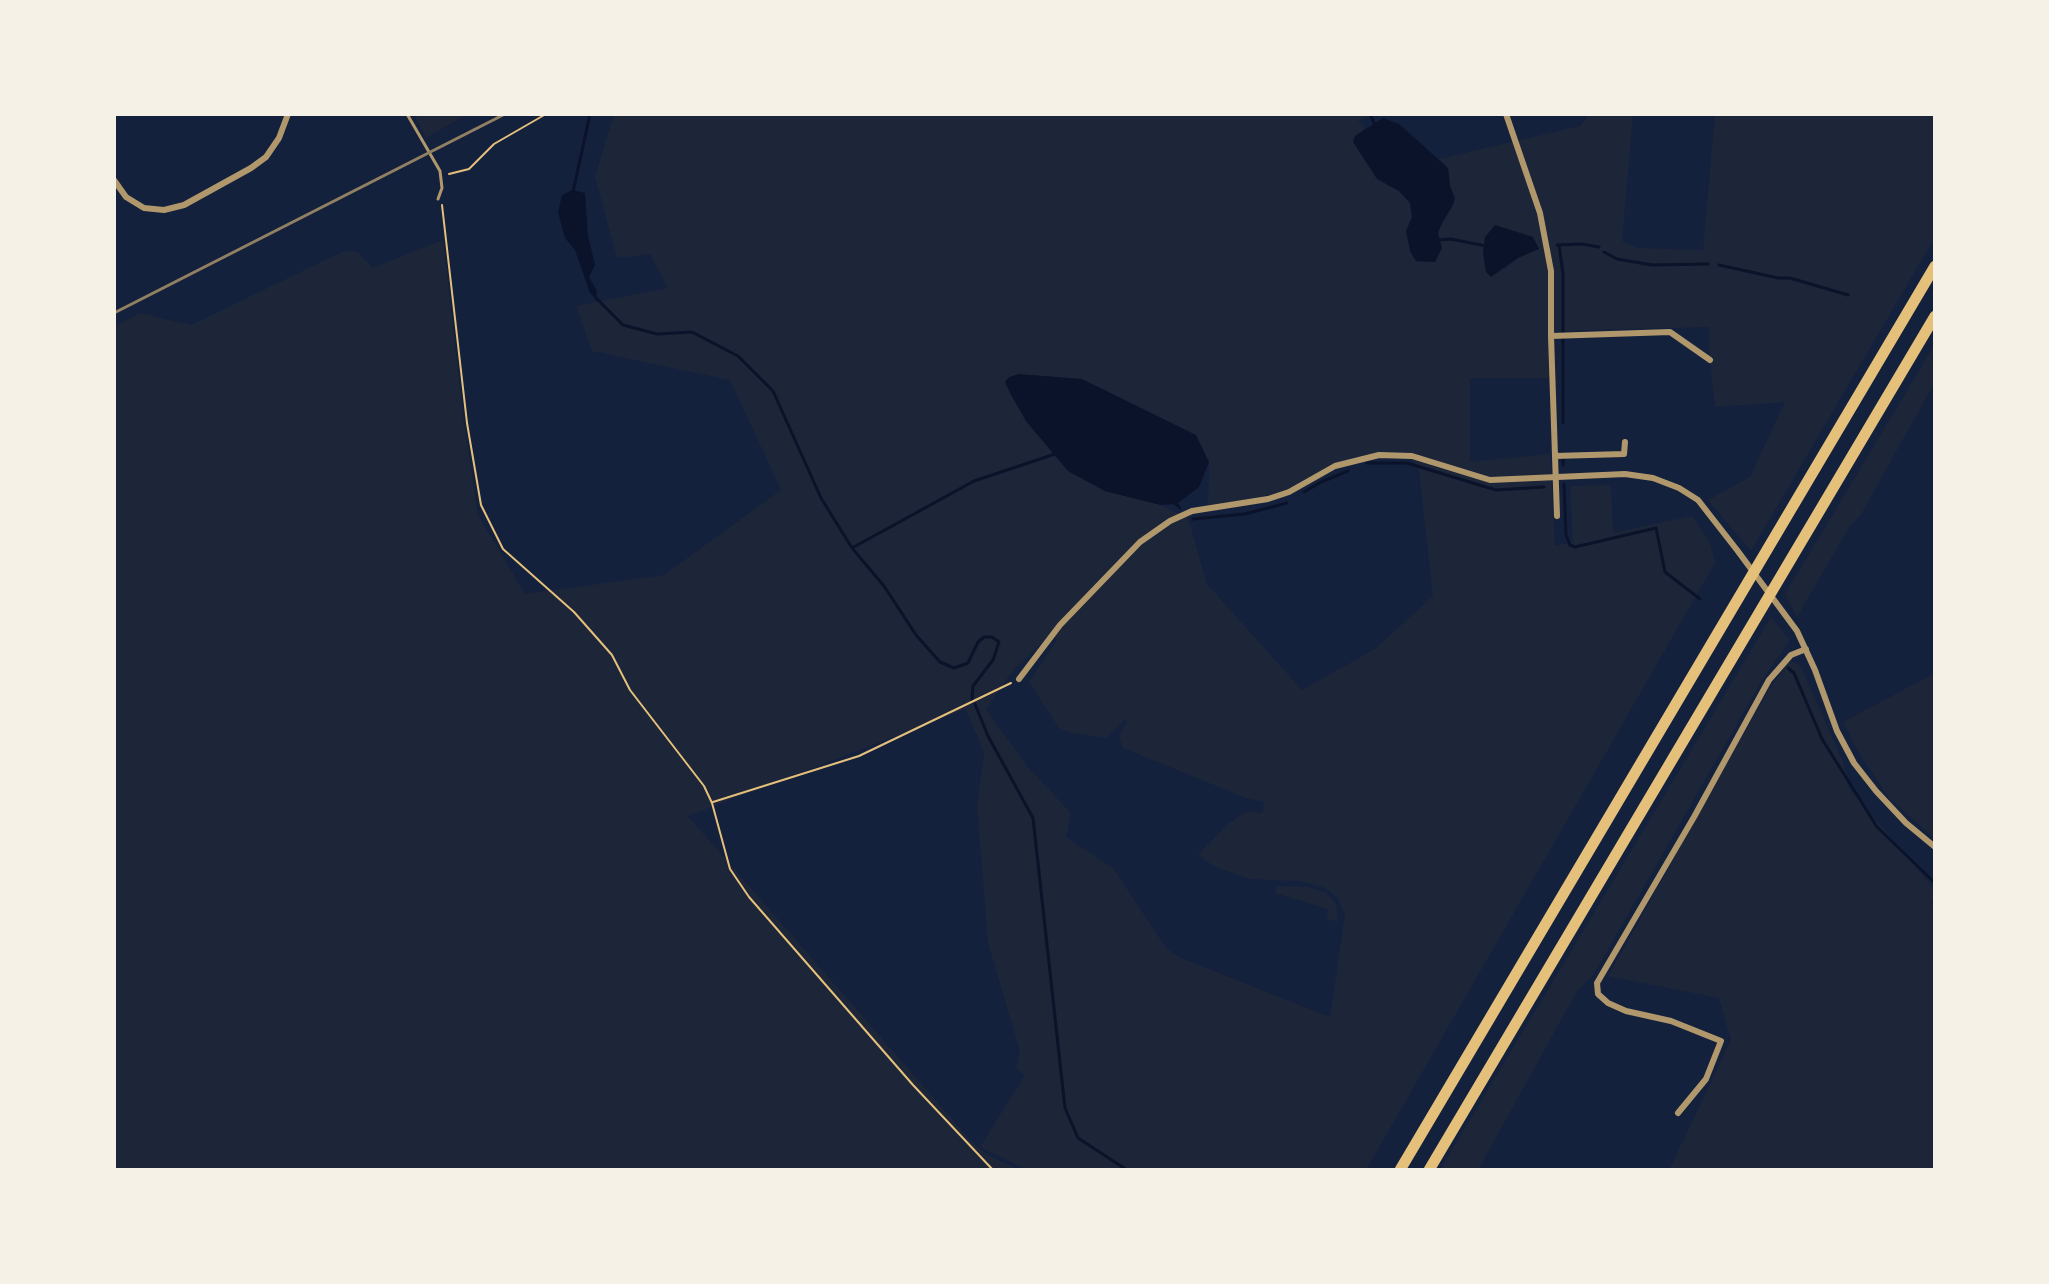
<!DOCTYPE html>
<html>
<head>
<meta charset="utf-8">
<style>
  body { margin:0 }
  #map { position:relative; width:2049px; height:1284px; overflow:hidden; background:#14213d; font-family:Inter,sans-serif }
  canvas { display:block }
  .frame { position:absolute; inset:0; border:116px solid #f6f1e7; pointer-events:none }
</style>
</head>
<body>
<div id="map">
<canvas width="2049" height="1284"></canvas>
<div class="frame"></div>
</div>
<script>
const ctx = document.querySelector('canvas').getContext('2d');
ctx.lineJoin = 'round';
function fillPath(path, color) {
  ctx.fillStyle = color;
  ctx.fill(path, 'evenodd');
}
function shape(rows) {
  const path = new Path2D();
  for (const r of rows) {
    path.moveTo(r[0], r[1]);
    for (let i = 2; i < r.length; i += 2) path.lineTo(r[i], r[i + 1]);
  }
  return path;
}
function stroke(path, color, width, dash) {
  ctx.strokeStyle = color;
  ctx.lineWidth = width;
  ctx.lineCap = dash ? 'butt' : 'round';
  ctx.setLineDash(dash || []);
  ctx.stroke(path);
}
fillPath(shape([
  [414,114,468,114,426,138],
  [614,114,1375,114,1358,121,1365,128,1355,136,1385,184,1399,191,1410,203,1412,217,1406,231,1416,261,1422,262,1435,262,1441,249,1438,233,1454,198,1450,186,1448,168,1439,159,1580,126,1590,114,1633,114,1622,241,1639,248,1703,250,1715,114,1935,114,1935,237,1751,551,1708,500,1750,477,1785,402,1715,407,1709,351,1709,327,1555,331,1555,378,1470,378,1470,462,1550,454,1555,546,1573,542,1570,486,1611,485,1613,533,1692,516,1710,542,1715,563,1366,1170,1027,1170,980,1147,1025,1075,1016,1068,1020,1051,988,943,977,805,984,753,966,709,688,816,973,1143,988,1155,1019,1170,114,1170,114,327,140,313,191,325,344,251,357,252,373,268,443,240,464,423,478,515,525,594,664,575,781,490,730,380,592,351,576,306,668,288,650,254,617,258,595,177],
  [1512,231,1533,237,1518,258,1504,270],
  [1006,382,1209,462,1208,505,1254,499,1288,489,1321,471,1353,458,1382,452,1408,453,1419,470,1433,596,1375,649,1302,690,1207,584,1188,518,1161,505,1105,491,1068,471,1026,421],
  [1052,634,1057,640,1029,682,1059,728,1072,733,1106,738,1125,719,1127,722,1119,737,1123,748,1246,798,1265,802,1262,813,1248,811,1229,823,1198,855,1215,867,1250,879,1299,881,1325,888,1337,897,1345,915,1330,1017,1181,958,1166,948,1113,868,1066,837,1071,813,1026,765,986,709,1013,670],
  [1935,344,1935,382,1860,516,1851,524,1797,617,1785,594],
  [1771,617,1790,640,1761,682,1594,974,1576,993,1478,1170,1440,1170],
  [1790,661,1800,665,1843,762,1849,788,1935,890,1935,901,1930,903,1935,908,1935,1170,1669,1170,1731,1040,1719,998,1608,976,1769,689],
  [1935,673,1935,839,1889,798,1859,753,1843,722],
  [1276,886,1309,887,1327,893,1336,904,1338,922,1327,919,1328,909,1275,893]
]), '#1d2539');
fillPath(shape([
  [1383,118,1399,124,1448,168,1450,186,1455,198,1453,205,1441,225,1438,233,1442,248,1435,262,1416,261,1410,251,1406,231,1412,217,1410,203,1399,191,1377,179,1353,142,1355,136],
  [572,190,585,193,588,235,595,265,589,277,597,291,596,298,590,293,575,250,565,238,558,212,562,195],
  [1495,225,1533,237,1539,249,1518,258,1491,277,1486,272,1483,253,1485,237],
  [1019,374,1082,379,1196,435,1209,462,1199,487,1177,504,1161,505,1105,491,1068,471,1026,421,1011,395,1005,382,1009,377]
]), '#0b132b');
stroke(shape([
  [1370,114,1375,125],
  [573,192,590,114],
  [1438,240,1451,239,1486,246],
  [1557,245,1582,244,1599,247],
  [1559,245,1563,274,1563,423],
  [1604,252,1617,259,1652,265,1708,264],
  [1719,265,1778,278,1790,278,1848,295],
  [595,297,623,325,657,334,692,332,738,356,773,391,821,498,852,548,884,586,916,635,940,662,954,668,968,663,978,642,984,637,992,637,999,642,993,660,973,686,972,699],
  [1563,459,1563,465],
  [1367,463,1407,463,1496,490,1544,487],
  [1564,484,1566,535,1570,545,1575,547,1656,528,1665,572,1700,599],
  [1304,492,1321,482,1348,471],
  [1174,502,1180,508],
  [1193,519,1245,514,1287,503],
  [852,548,974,481,1055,454],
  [1788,668,1794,673,1822,739,1877,827,1935,883],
  [975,704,988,736,1033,818,1065,1108,1078,1138,1127,1170]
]), '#0b132b', 3);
stroke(shape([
  [449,174,469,169,494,144,546,114],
  [442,205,467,423,481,505,503,549,574,612,612,655,630,690,704,786,712,803,730,869,749,897,913,1085,993,1170],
  [713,802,859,756,1011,683]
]), '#e5c07b', 2);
stroke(shape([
  [407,114,440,171,442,188,438,199]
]), '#b1986c', 3);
stroke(shape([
  [1506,114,1540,213,1551,271,1551,336,1557,516],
  [114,180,126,197,144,208,164,210,184,205,251,168,266,157,279,138,288,114],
  [1551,336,1670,332,1710,360],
  [1555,456,1624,454,1625,442],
  [1019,679,1060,625,1140,542,1170,521,1192,511,1268,499,1289,492,1335,466,1379,455,1412,456,1490,480,1625,474,1653,478,1679,488,1698,500,1737,550,1797,631,1815,670,1837,731,1854,763,1876,791,1906,823,1935,847],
  [1678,1113,1706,1079,1721,1041,1671,1021,1626,1011,1608,1003,1598,994,1597,983,1694,817,1769,680,1791,655,1806,649]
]), '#b1986c', 6);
stroke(shape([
  [1400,1170,1935,266],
  [1429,1170,1935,316]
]), '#e5c07b', 11);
stroke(shape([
  [114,313,505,114]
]), '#918062', 3);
</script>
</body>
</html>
